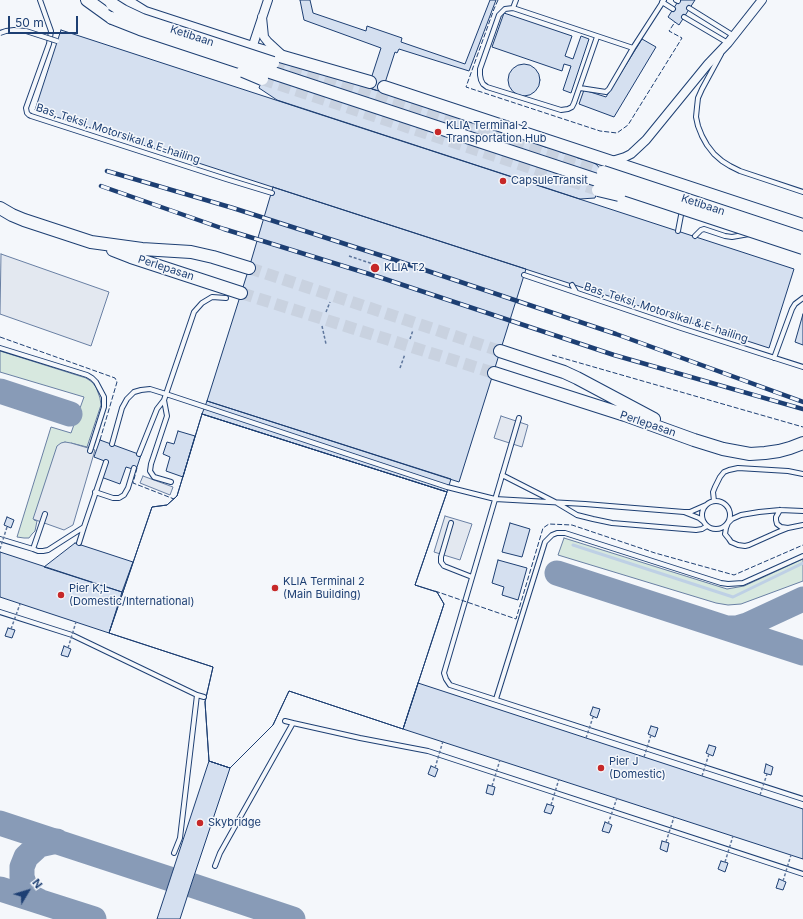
<!DOCTYPE html>
<html>
<head>
<meta charset="utf-8">
<style>
  body { margin:0 }
  #map { position:relative; width:803px; height:919px; overflow:hidden; background:#f4f7fb; font-family:Inter,sans-serif }
  canvas { display:block }
  .north { position:absolute; left:8px; top:871px; width:40px; height:40px; -webkit-text-stroke:3px #f4f7fb; paint-order:stroke; rotate:52deg; font-size:11px; font-weight:700; line-height:16px; text-align:center; color:#1d3f73 }
  .north::after { content:''; display:block; margin:auto; width:14px; height:18px; background:#1d3f73; clip-path:polygon(50% 0,100% 100%,50% 72%,0 100%) }
  .scale { position:absolute; left:8px; top:16px; width:70px; height:18px; box-sizing:border-box; border:2px solid #1d3f73; border-top:0; padding-left:5px; font-size:12px; line-height:14px; white-space:nowrap; color:#1d3f73; -webkit-text-stroke:3px #f4f7fb; paint-order:stroke }
</style>
</head>
<body>
<div id="map">
<canvas width="803" height="919"></canvas>
<div class="north">N</div>
<div class="scale">50 m</div>
</div>
<script>
const ctx = document.querySelector('canvas').getContext('2d');
ctx.lineJoin = 'round';
function fillPath(path, color) {
  ctx.fillStyle = color;
  ctx.fill(path, 'evenodd');
}
function shape(rows) {
  const path = new Path2D();
  for (const r of rows) {
    if (r.length === 3) {
      path.moveTo(r[0] + r[2], r[1]);
      path.arc(r[0], r[1], r[2], 0, 2 * Math.PI);
      continue;
    }
    path.moveTo(r[0], r[1]);
    for (let i = 2; i < r.length; i += 2) path.lineTo(r[i], r[i + 1]);
  }
  return path;
}
function stroke(path, color, width, dash) {
  ctx.strokeStyle = color;
  ctx.lineWidth = width;
  ctx.lineCap = dash ? 'butt' : 'round';
  ctx.setLineDash(dash || []);
  ctx.stroke(path);
}
function label(font, color, halo, rows, align = 'center') {
  ctx.font = font + ' Inter,sans-serif';
  ctx.lineWidth = 3;
  ctx.setLineDash([]);
  ctx.textBaseline = 'middle';
  ctx.strokeStyle = halo;
  ctx.fillStyle = color;
  for (const [text, x, y, turn = 0] of rows) {
    ctx.save();
    ctx.translate(x, y);
    ctx.rotate((+turn || 0) * Math.PI / 180);
    ctx.textAlign = isNaN(turn) ? turn : align;
    if (halo) ctx.strokeText(text, 0, 0);
    ctx.fillText(text, 0, 0);
    ctx.restore();
  }
}
const green = shape([
  [0,351,86,378,92,382,96,387,100,398,101,405,87,447,71,443,34,520,37,521,35,531,32,534,29,538,24,538,17,537,51,427,71,433,84,397,0,372,0,351],
  [564,538,727,589,744,586,803,559,803,581,741,604,728,605,716,603,558,555,564,538]
]);
fillPath(green, '#d7e8df');
stroke(green, '#687fa3', 1);
const parking = shape([
  [1,254,109,292,91,346,0,314,1,254],
  [501,416,528,425,522,447,494,438,501,416],
  [65,442,71,443,95,450,73,525,64,530,33,519,57,446,61,443,65,442],
  [143,476,173,487,170,495,140,483,143,476],
  [445,516,472,524,460,560,434,552,445,516]
]);
fillPath(parking, '#e3e8f0');
stroke(parking, '#687fa3', 1);
stroke(shape([
  [573,545,733,597,803,563]
]), '#bed0e5', 3);
stroke(shape([
  [0,391,70,414],
  [557,573,803,653],
  [726,628,737,628,747,625,803,599],
  [0,823,170,879],
  [191,885,293,919],
  [0,889,94,919],
  [39,901,33,898,29,894,25,886,22,877,22,867,26,857,39,845,57,841]
]), '#889bb7', 25);
const building = shape([
  [300,0,310,0,313,13,366,31,367,26,402,38,401,42,465,64,490,0,496,0,469,71,399,49,397,53,395,52,382,92,368,88,381,48,304,20,300,0],
  [679,0,695,0,679,25,668,17,679,0],
  [504,13,572,36,565,56,573,59,581,36,589,39,571,93,563,90,571,66,564,64,562,71,492,47,504,13],
  [61,30,794,269,769,348,35,110,61,30],
  [642,39,656,47,614,117,579,104,584,90,606,97,642,39],
  [268,63,293,64,382,92,596,164,603,172,595,198,580,199,277,100,259,88,268,63],
  [524,80,16],
  [273,187,526,269,459,482,207,401,249,268,273,187],
  [803,314,803,345,795,342,803,314],
  [207,401,451,479,447,492,202,414,207,401],
  [202,414,447,492,415,585,437,592,444,604,403,729,289,691,273,725,230,768,209,761,205,702,213,667,109,633,152,507,167,505,177,496,202,414],
  [202,414,447,492,415,585,437,592,444,604,403,729,289,691,273,725,230,768,209,761,205,702,213,667,109,633,152,507,167,505,177,496,202,414],
  [178,431,195,436,183,477,166,471,170,457,163,454,167,442,174,444,178,431],
  [100,440,141,455,136,470,126,467,120,484,101,477,107,462,94,457,100,440],
  [7,517,14,520,11,528,4,525,7,517],
  [510,523,530,529,522,557,502,552,510,523],
  [75,543,133,562,122,592,44,567,75,543],
  [0,552,122,592,109,633,0,597,0,552],
  [498,560,527,568,518,600,502,595,504,587,492,583,498,560],
  [8,628,15,630,12,638,5,636,8,628],
  [64,646,71,649,68,657,61,655,64,646],
  [418,683,803,809,803,859,403,729,418,683],
  [593,707,600,709,597,718,590,715,593,707],
  [651,726,658,728,655,737,648,734,651,726],
  [709,745,716,747,713,756,706,753,709,745],
  [209,761,230,768,191,885,180,919,157,919,209,761],
  [766,764,773,767,771,775,764,773,766,764],
  [431,766,438,769,435,777,428,774,431,766],
  [488,785,495,787,493,795,486,793,488,785],
  [547,804,554,806,551,814,544,812,547,804],
  [605,822,612,825,609,833,602,831,605,822],
  [662,841,669,843,667,852,660,849,662,841],
  [721,861,728,863,725,872,718,869,721,861],
  [779,879,786,882,783,890,776,888,779,879]
]);
fillPath(building, '#d5e0f0');
stroke(building, '#1d3f73', 1);
stroke(shape([
  [273,63,603,172],
  [262,79,598,190],
  [249,268,500,351],
  [241,293,494,373]
]), '#c9d2e0', 12, [12, 6]);
const service = shape([
  [40,0,51,31,49,44,26,108,27,113,29,115,31,116,226,179,272,193],
  [516,0,513,8,633,48,664,0],
  [676,0,678,1],
  [662,2,673,9],
  [513,8,505,9,499,15,480,69,480,75,481,80,483,84,487,87,561,110,568,109,572,107,574,103,597,37],
  [689,8,734,36],
  [684,17,728,43],
  [721,54,702,89,698,98,697,107,696,117,698,126,702,136,707,145,714,154,722,161,730,166,740,171,803,192],
  [580,88,606,92,609,89,633,48],
  [678,231,682,210],
  [695,236,701,230,704,229,725,236,732,237,749,234],
  [524,275,681,328,803,367],
  [572,285,576,292],
  [0,348,87,375,92,378,96,382,104,397,104,407,90,451],
  [774,358,792,309,795,304,803,298],
  [164,400,167,416,151,464,150,471,154,477,171,482],
  [519,418,444,673,446,679,450,685,803,799],
  [112,444,122,408,127,399,134,392,141,390,150,389,166,394,447,487,495,499,585,504,684,512],
  [139,454,157,409,164,400,194,312,202,303,212,297,226,298],
  [502,475,557,503,577,515,593,519,612,523,696,530,702,529,707,526],
  [95,492,113,498,119,498,124,495,128,488,134,468],
  [716,515,14],
  [714,501,713,492,715,487,720,477,724,472,729,470,738,468,788,471,803,474],
  [780,510,776,517,776,520,777,524,781,527,788,528],
  [803,511,780,510,759,512,741,515,732,519,728,523,726,528,725,534,729,539,731,542,738,545,745,546,749,545,778,532,788,528,803,525],
  [45,514,33,549,38,551,43,551,48,550,84,527,106,462],
  [704,522,699,518,684,512,690,512,706,505],
  [451,523,441,557,441,562,444,566,472,577],
  [0,539,33,549],
  [79,543,84,527],
  [0,612,72,635,197,695,180,838,174,853],
  [197,695,204,697],
  [496,699,545,542,552,535,557,533,565,533,721,583,728,584,743,583,803,556],
  [285,721,293,723],
  [215,866,220,853,293,723,360,738,428,751,803,874]
]);
const minor = shape([
  [262,17,264,37,268,42,281,54],
  [252,48,268,0],
  [612,161,625,157,631,154,646,140,708,64,728,43,762,0]
]);
const secondary = shape([
  [87,0,112,18],
  [124,0,145,13,252,48,370,82],
  [384,87,803,225],
  [0,208,12,215,24,220,91,242,142,249,191,252,213,257,249,268],
  [113,250,131,257,241,293],
  [500,351,564,372,577,378,654,419],
  [494,373,625,415,694,440,723,449,750,454,765,453,779,451,790,448,803,443]
]);
stroke(service, '#1d3f73', 6);
stroke(minor, '#1d3f73', 10);
stroke(secondary, '#1d3f73', 14);
stroke(shape([
  [349,256,379,266],
  [326,312,330,302],
  [322,326,326,344],
  [410,339,413,330],
  [400,368,405,354]
]), '#5e769c', 1.5, [3, 2]);
stroke(service, '#f4f7fb', 4);
stroke(minor, '#f4f7fb', 8);
stroke(secondary, '#f4f7fb', 12);
const rail = shape([
  [107,171,233,208,389,258,616,334,803,402],
  [101,186,224,229,382,278,614,355,803,409]
]);
stroke(rail, '#1d3f73', 4.5);
stroke(rail, '#f4f7fb', 3, [9]);
const serviceBridge = shape([
  [0,33,6,31,14,30,26,31,57,41]
]);
const secondaryBridge = shape([
  [112,4,123,11,142,20,273,63],
  [112,18,140,29,803,248],
  [243,71,262,79],
  [603,172,803,238],
  [598,190,619,195]
]);
stroke(serviceBridge, '#1d3f73', 6, []);
stroke(secondaryBridge, '#1d3f73', 14, []);
stroke(shape([
  [0,549,7,527],
  [11,629,20,604],
  [68,648,76,622],
  [586,738,593,717],
  [644,757,651,735],
  [435,768,443,741],
  [702,776,709,754],
  [492,786,500,760],
  [760,795,767,774],
  [551,805,559,779],
  [608,824,617,798],
  [666,842,674,817],
  [725,862,733,836],
  [783,881,791,855]
]), '#5e769c', 1.5, [3, 2]);
stroke(serviceBridge, '#f4f7fb', 4);
stroke(secondaryBridge, '#f4f7fb', 12);
stroke(shape([
  [498,0,494,9,466,87,600,131,617,133,628,125,682,38,669,31,675,22],
  [0,337,115,378,117,382,100,440,102,441],
  [552,355,803,427],
  [137,468,133,483,174,499,176,497],
  [435,591,516,619,543,528,549,524,572,525,655,553,734,575,803,545]
]), '#1d3f73', 1, [5, 2]);
for (const [x, y, r, color] of [
  [438,132,4,"#c62828"],
  [503,181,4,"#c62828"],
  [375,268,5,"#c62828"],
  [275,588,4,"#c62828"],
  [61,595,4,"#c62828"],
  [601,768,4,"#c62828"],
  [200,823,4,"#c62828"]
]) {
  const dot = new Path2D();
  dot.arc(x, y, r, 0, 2 * Math.PI);
  ctx.fillStyle = color;
  ctx.fill(dot);
  stroke(dot, '#f4f7fb', 1.5);
}
label('11px', '#1d3f73', '#f4f7fb', [
  ["Ketibaan",192,36,18],
  ["Bas, Teksi, Motorsikal & E-hailing",118,134,18],
  ["Ketibaan",703,205,18],
  ["Perlepasan",166,268,18],
  ["Bas, Teksi, Motorsikal & E-hailing",666,313,18],
  ["Perlepasan",648,424,19]
]);
label('11px', '#1d3f73', '#f4f7fb', [
  ["KLIA Terminal 2",446,126],
  ["Transportation Hub",446,139],
  ["CapsuleTransit",511,181],
  ["KLIA T2",384,268],
  ["KLIA Terminal 2",283,582],
  ["(Main Building)",283,595],
  ["Pier K,L",69,589],
  ["(Domestic/International)",69,602],
  ["Pier J",609,762],
  ["(Domestic)",609,775],
  ["Skybridge",208,823]
], 'left');
</script>
</body>
</html>
